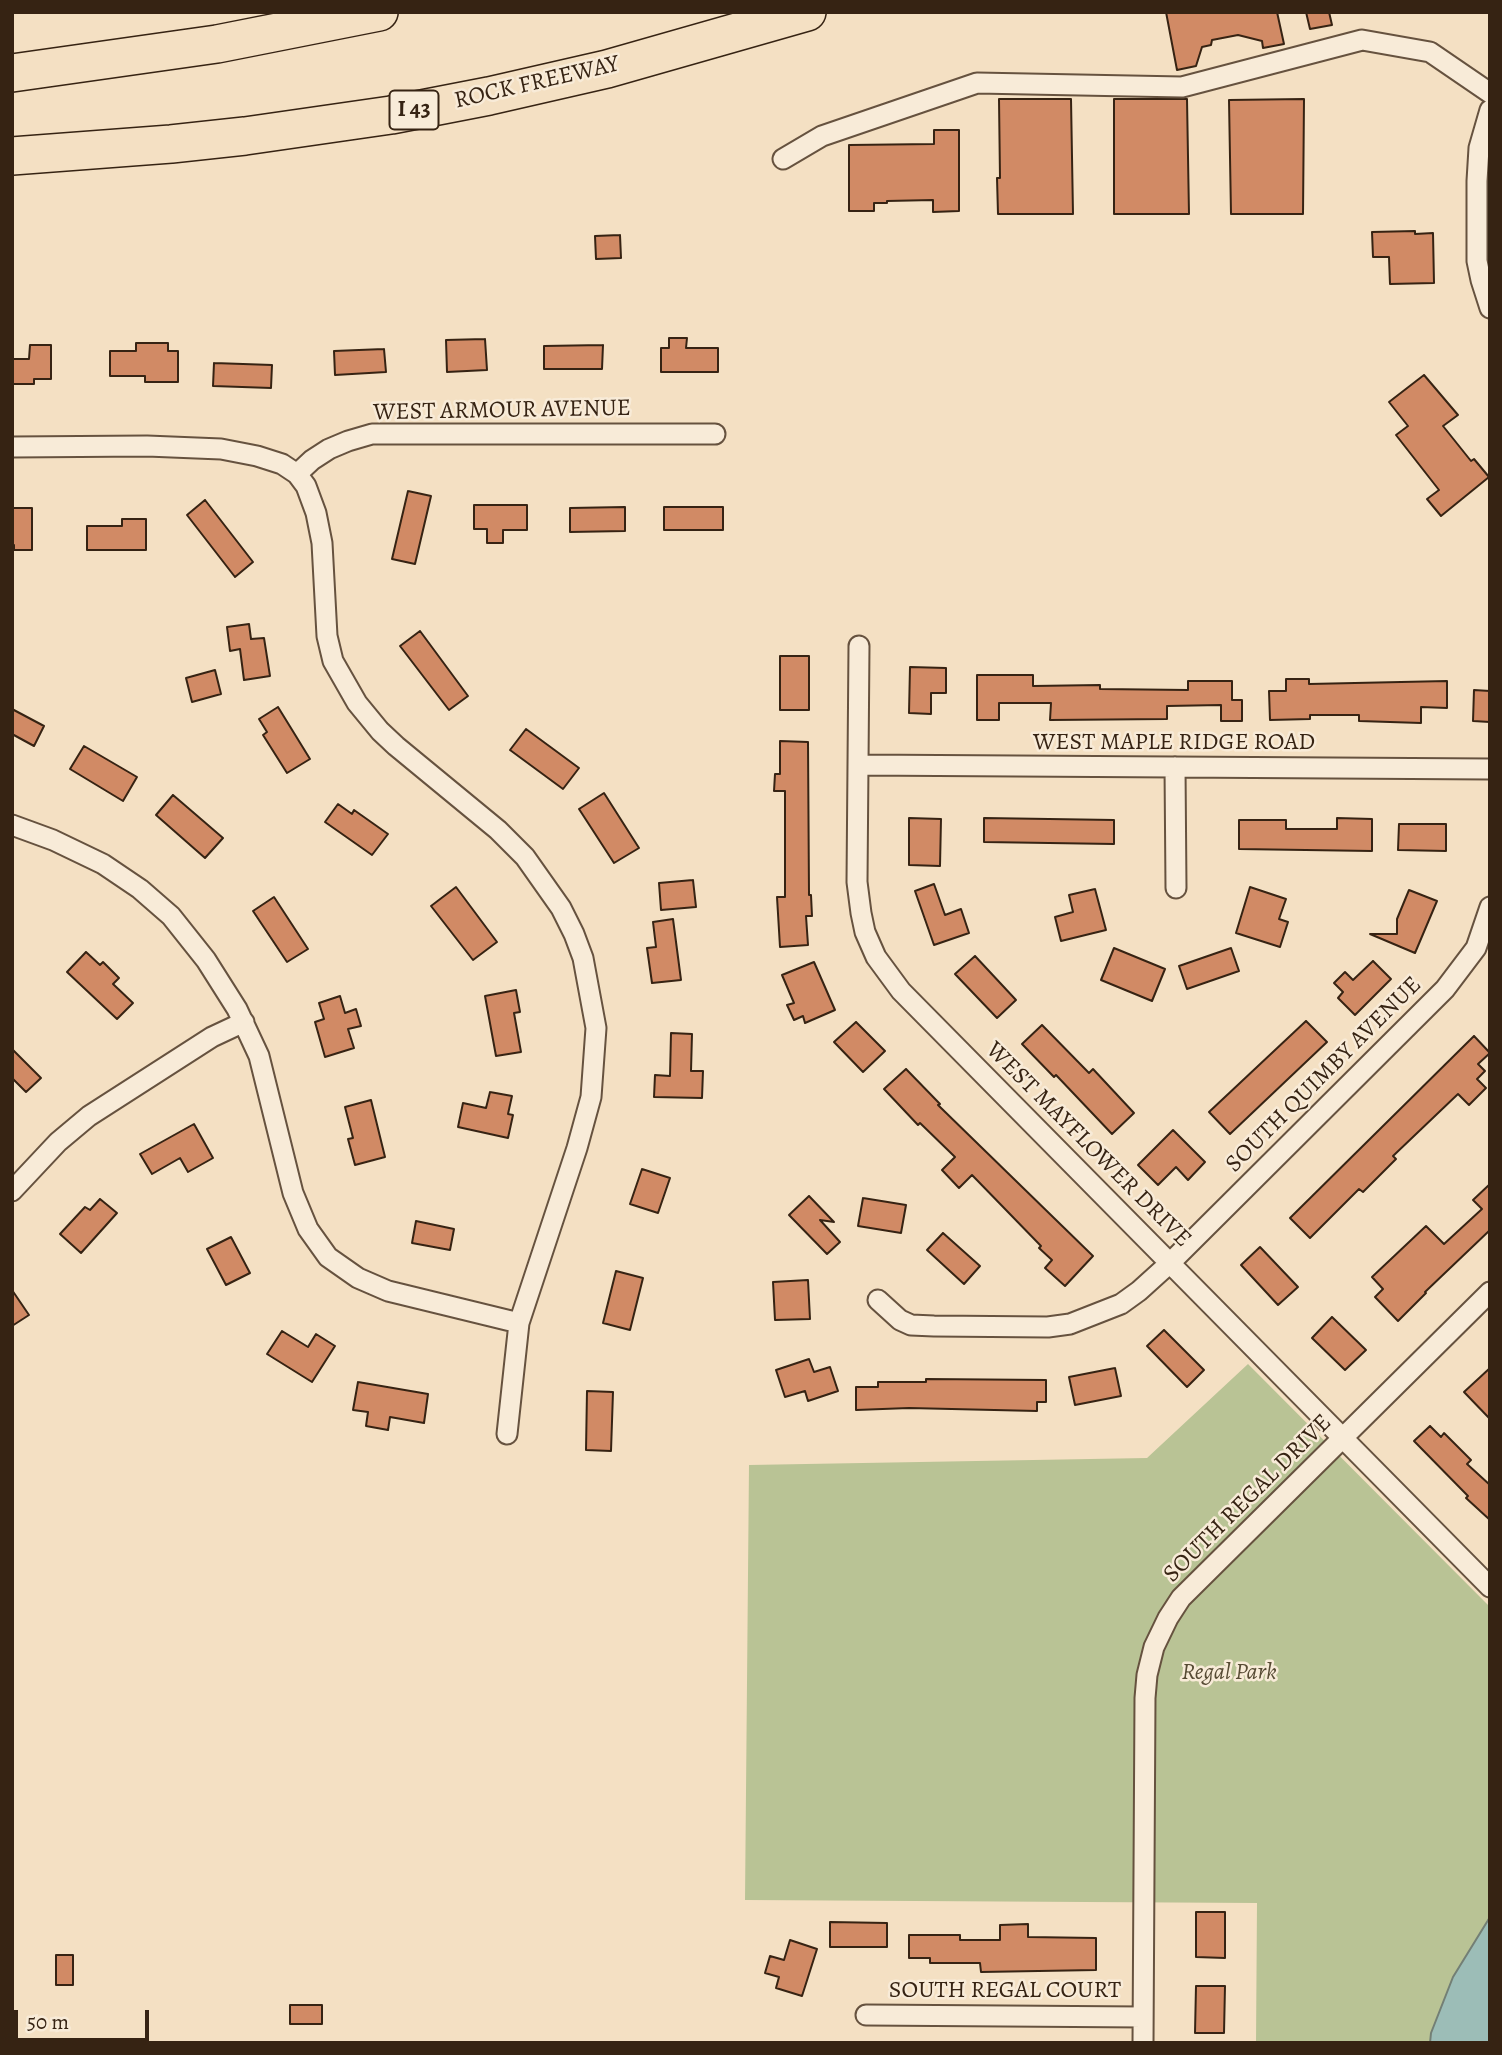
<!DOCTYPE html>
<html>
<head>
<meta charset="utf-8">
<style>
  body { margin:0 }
  #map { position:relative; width:1502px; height:2055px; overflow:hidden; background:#f4e0c3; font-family:Alegreya,serif }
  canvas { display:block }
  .frame { position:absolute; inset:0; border:14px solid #362313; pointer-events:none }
  .scale { position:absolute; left:14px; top:2010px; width:135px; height:32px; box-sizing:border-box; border:4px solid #362313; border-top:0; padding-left:9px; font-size:21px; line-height:24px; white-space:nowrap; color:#362313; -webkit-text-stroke:5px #f8ebd8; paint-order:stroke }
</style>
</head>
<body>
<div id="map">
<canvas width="1502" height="2055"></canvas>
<div class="frame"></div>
<div class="scale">50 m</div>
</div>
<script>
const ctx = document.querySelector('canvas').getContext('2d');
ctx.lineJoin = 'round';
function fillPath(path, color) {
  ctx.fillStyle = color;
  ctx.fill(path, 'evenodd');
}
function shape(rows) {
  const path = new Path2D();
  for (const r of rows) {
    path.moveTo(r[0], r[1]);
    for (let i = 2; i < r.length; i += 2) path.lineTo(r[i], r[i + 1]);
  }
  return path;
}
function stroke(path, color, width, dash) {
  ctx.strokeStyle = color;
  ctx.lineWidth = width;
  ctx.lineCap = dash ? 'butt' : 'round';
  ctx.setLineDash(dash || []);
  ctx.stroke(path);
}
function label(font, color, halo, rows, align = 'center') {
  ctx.font = font + ' Alegreya,serif';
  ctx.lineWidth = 5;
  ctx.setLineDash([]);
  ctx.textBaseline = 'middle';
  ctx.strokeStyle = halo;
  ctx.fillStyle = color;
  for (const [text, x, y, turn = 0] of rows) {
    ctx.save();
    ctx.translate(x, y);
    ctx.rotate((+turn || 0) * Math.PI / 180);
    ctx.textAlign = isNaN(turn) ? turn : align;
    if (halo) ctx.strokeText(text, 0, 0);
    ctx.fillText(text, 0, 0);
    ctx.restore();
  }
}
fillPath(shape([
  [1248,1364,1490,1607,1490,2043,1256,2043,1257,1903,745,1900,749,1465,1147,1458]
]), '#b9c395');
const water = shape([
  [1490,1917,1490,2043,1430,2043,1431,2033,1453,1977,1490,1917]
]);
fillPath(water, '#9cbdb7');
stroke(water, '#737f75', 2);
const building = shape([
  [1166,12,1277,12,1284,44,1263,48,1262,41,1238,35,1212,40,1211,45,1202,47,1196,66,1177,70,1166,12],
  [1306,12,1329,12,1332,25,1310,29,1306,12],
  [999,99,1071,99,1073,214,998,214,997,178,1000,178,999,99],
  [1114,99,1187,99,1189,214,1114,214,1114,99],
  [1304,99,1303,214,1231,214,1229,100,1304,99],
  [934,130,959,130,959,211,933,212,933,200,887,201,887,203,874,203,874,211,849,211,849,145,934,144,934,130],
  [1415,231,1415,234,1433,233,1434,283,1390,284,1389,257,1373,257,1372,232,1415,231],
  [620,235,621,258,596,259,595,236,620,235],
  [669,338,687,338,686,348,718,348,718,372,661,372,661,348,669,348,669,338],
  [485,339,487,370,447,372,446,340,485,339],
  [136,343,168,343,168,351,178,351,178,382,145,382,145,376,110,376,110,351,136,351,136,343],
  [30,345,51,345,51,379,34,379,34,384,12,384,12,359,29,359,30,345],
  [603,345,602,369,544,369,544,346,603,345],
  [384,349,386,372,335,375,334,351,384,349],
  [214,363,272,365,271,388,213,386,214,363],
  [1424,375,1458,415,1443,426,1471,461,1474,459,1489,477,1441,516,1427,499,1439,490,1396,435,1408,426,1389,402,1424,375],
  [408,491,431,496,415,564,392,559,408,491],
  [205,500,253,562,235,577,187,515,205,500],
  [474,505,527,505,527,530,503,530,503,543,487,543,487,529,474,529,474,505],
  [625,507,625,531,570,532,570,508,625,507],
  [664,507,723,507,723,530,664,530,664,507],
  [13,508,32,508,32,550,14,550,14,545,12,545,13,508],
  [122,519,146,519,146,550,87,550,87,526,122,526,122,519],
  [249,624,251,639,264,638,270,676,244,680,240,649,230,651,227,627,249,624],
  [420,631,468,696,449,710,400,646,420,631],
  [780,656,809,656,809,710,780,710,780,656],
  [910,667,946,668,946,693,931,693,931,714,909,713,910,667],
  [215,670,221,694,192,702,186,678,215,670],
  [977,675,1033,675,1033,686,1100,685,1100,689,1188,690,1188,681,1232,681,1232,700,1242,700,1242,721,1221,721,1221,705,1167,706,1167,719,1050,720,1051,703,999,703,999,720,977,720,977,675],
  [1286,679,1309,679,1309,684,1447,681,1447,708,1421,707,1421,723,1359,721,1359,715,1310,715,1310,719,1270,720,1269,691,1286,691,1286,679],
  [1474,690,1490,691,1490,722,1473,721,1474,690],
  [278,707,310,759,287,773,263,735,267,732,259,719,278,707],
  [12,709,44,726,34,746,12,734,12,709],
  [526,729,579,768,563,789,510,750,526,729],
  [780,741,808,742,809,895,811,895,812,916,806,916,808,945,780,947,777,897,785,897,785,791,774,791,775,774,780,774,780,741],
  [84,746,137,777,123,801,70,769,84,746],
  [604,793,639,848,614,863,579,809,604,793],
  [173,795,223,838,205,858,156,815,173,795],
  [338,804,352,814,354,810,388,834,372,855,325,822,338,804],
  [909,818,941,819,940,866,909,865,909,818],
  [984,818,1114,820,1114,844,984,842,984,818],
  [1337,818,1372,819,1372,851,1239,849,1239,820,1286,820,1286,829,1337,829,1337,818],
  [1399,824,1446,824,1446,851,1398,850,1399,824],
  [693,880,696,907,661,910,659,883,693,880],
  [934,884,945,915,961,909,969,933,934,945,915,891,934,884],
  [456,887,497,942,473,960,431,906,456,887],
  [1250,887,1286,899,1279,919,1288,922,1280,947,1236,933,1250,887],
  [1095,889,1106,930,1061,941,1055,917,1073,912,1069,895,1095,889],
  [1409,890,1437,901,1415,953,1370,934,1397,934,1397,919,1409,890],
  [274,897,308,949,287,962,253,911,274,897],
  [673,919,681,980,652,983,647,948,656,947,653,922,673,919],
  [1114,948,1165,969,1152,1001,1101,980,1114,948],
  [1231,948,1239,971,1187,989,1179,966,1231,948],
  [86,952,100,965,103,962,119,978,113,984,133,1003,117,1019,67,972,86,952],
  [975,956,1016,1000,997,1018,955,974,975,956],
  [1373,961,1391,979,1355,1015,1338,998,1343,992,1334,983,1345,972,1353,980,1373,961],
  [814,962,835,1010,805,1023,803,1016,794,1020,787,1005,794,1003,782,975,814,962],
  [516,990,520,1012,514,1013,521,1052,496,1056,485,996,516,990],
  [340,996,345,1013,356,1009,361,1026,348,1029,354,1048,325,1057,315,1022,324,1019,319,1003,340,996],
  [1306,1021,1327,1042,1230,1134,1209,1112,1306,1021],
  [856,1022,885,1051,863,1072,834,1042,856,1022],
  [1042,1025,1089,1073,1093,1069,1134,1113,1112,1134,1056,1075,1054,1077,1022,1044,1042,1025],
  [671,1033,692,1034,691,1071,703,1071,702,1098,654,1097,655,1075,670,1076,671,1033],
  [1474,1036,1490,1053,1478,1064,1485,1071,1477,1079,1486,1088,1469,1105,1458,1094,1393,1156,1396,1159,1363,1192,1359,1189,1310,1238,1290,1218,1474,1036],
  [12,1049,41,1078,26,1092,12,1078,12,1049],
  [906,1069,940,1104,938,1105,1093,1256,1065,1286,1045,1268,1052,1260,1039,1248,1041,1246,972,1175,959,1188,942,1170,955,1157,920,1123,918,1125,884,1089,906,1069],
  [490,1092,512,1096,508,1114,513,1115,508,1138,458,1127,463,1103,486,1108,490,1092],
  [371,1100,385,1157,355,1165,348,1139,353,1138,345,1107,371,1100],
  [194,1124,213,1158,188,1172,180,1158,152,1174,140,1154,194,1124],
  [1173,1130,1205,1162,1188,1180,1176,1167,1158,1185,1138,1165,1173,1130],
  [642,1169,670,1178,658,1213,630,1204,642,1169],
  [1490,1184,1490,1230,1425,1292,1426,1293,1398,1321,1375,1297,1383,1289,1372,1277,1426,1226,1444,1244,1482,1209,1473,1200,1490,1184],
  [809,1196,834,1222,820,1220,840,1242,827,1254,789,1215,809,1196],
  [863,1198,906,1205,901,1233,858,1226,863,1198],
  [100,1199,117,1213,81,1253,60,1234,85,1207,90,1210,100,1199],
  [416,1221,454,1229,450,1250,412,1243,416,1221],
  [943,1233,980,1266,964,1284,927,1250,943,1233],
  [231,1237,250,1273,226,1285,207,1249,231,1237],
  [1260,1247,1298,1287,1278,1305,1241,1265,1260,1247],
  [616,1271,643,1278,630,1330,603,1323,616,1271],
  [808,1280,810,1319,775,1320,773,1282,808,1280],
  [12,1290,29,1315,12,1326,12,1290],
  [1332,1317,1366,1350,1345,1370,1312,1338,1332,1317],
  [1164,1330,1204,1370,1187,1387,1147,1346,1164,1330],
  [282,1331,308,1347,316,1334,335,1346,312,1382,267,1354,282,1331],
  [809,1359,814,1372,830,1367,838,1391,808,1401,805,1391,785,1397,776,1370,809,1359],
  [1115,1368,1121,1396,1075,1405,1069,1377,1115,1368],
  [1490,1368,1490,1419,1464,1392,1490,1368],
  [926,1379,1046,1380,1046,1402,1037,1402,1037,1411,909,1408,856,1410,856,1387,878,1387,878,1382,926,1382,926,1379],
  [358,1382,428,1394,424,1423,390,1417,388,1430,366,1426,368,1412,353,1410,358,1382],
  [587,1391,613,1392,611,1451,586,1450,587,1391],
  [1430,1426,1441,1437,1444,1433,1471,1460,1467,1464,1490,1485,1490,1520,1466,1498,1468,1496,1414,1441,1430,1426],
  [1196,1912,1225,1912,1225,1958,1196,1957,1196,1912],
  [830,1922,887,1923,887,1947,830,1947,830,1922],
  [1028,1924,1028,1937,1096,1938,1096,1970,981,1972,980,1963,930,1963,930,1958,909,1958,909,1935,960,1935,960,1940,1000,1940,1000,1925,1028,1924],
  [790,1940,817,1949,802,1996,776,1988,779,1977,765,1973,770,1956,784,1960,790,1940],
  [56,1955,73,1955,73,1985,56,1985,56,1955],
  [1196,1986,1225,1986,1224,2033,1195,2033,1196,1986],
  [290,2005,322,2005,322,2024,290,2024,290,2005]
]);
fillPath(building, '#d18a65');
stroke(building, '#362313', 2);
const minor = shape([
  [1490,110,1479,148,1477,181,1477,261,1481,280,1490,308],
  [783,159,822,136,977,83,1182,87,1362,40,1430,52,1490,93],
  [12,447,147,446,221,449,257,456,282,464,297,474,306,486,316,513,322,543,327,636,333,661,357,703,380,731,396,746,498,830,525,857,561,908,574,934,583,958,596,1028,591,1097,577,1148,519,1323,507,1434],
  [297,474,312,460,329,449,348,441,372,434,715,434],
  [859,646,857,882,861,913,865,932,876,957,901,991,1490,1587],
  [859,765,1490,769],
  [1175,767,1176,888],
  [12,825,53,840,103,864,140,889,171,916,206,960,237,1009,259,1056,293,1193,308,1229,328,1257,358,1278,388,1291,519,1323],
  [12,1191,58,1142,89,1116,212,1037,244,1022],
  [878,1300,900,1320,911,1325,934,1326,1048,1327,1070,1324,1121,1304,1139,1291,1170,1263,1445,989,1476,948,1490,907],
  [866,2015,1143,2017],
  [1143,2043,1145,1698,1147,1675,1154,1647,1168,1618,1181,1598,1490,1292]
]);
const motorway = shape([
  [12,73,217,44,379,12],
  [12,156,171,144,245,136,391,115,489,96,607,69,807,12]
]);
stroke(minor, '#66523f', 23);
stroke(motorway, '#362313', 40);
stroke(minor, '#f8ebd8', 19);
stroke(motorway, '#f4e0c3', 37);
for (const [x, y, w] of [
  [414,110,49]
]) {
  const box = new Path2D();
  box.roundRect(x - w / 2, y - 19.5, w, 39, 5);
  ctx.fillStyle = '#f8ebd8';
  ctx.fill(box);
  stroke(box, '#362313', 2);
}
label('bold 23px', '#362313', null, [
  ["I 43",414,110]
]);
label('24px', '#362313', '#f8ebd8', [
  ["ROCK FREEWAY",537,83,-13],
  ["WEST ARMOUR AVENUE",502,411,-1],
  ["WEST MAPLE RIDGE ROAD",1174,743],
  ["SOUTH QUIMBY AVENUE",1324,1075,-45],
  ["WEST MAYFLOWER DRIVE",1088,1145,45],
  ["SOUTH REGAL DRIVE",1248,1499,-45],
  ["SOUTH REGAL COURT",1005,1991]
]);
label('italic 24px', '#574b34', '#f8ebd8', [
  ["Regal Park",1229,1673]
]);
</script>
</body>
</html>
